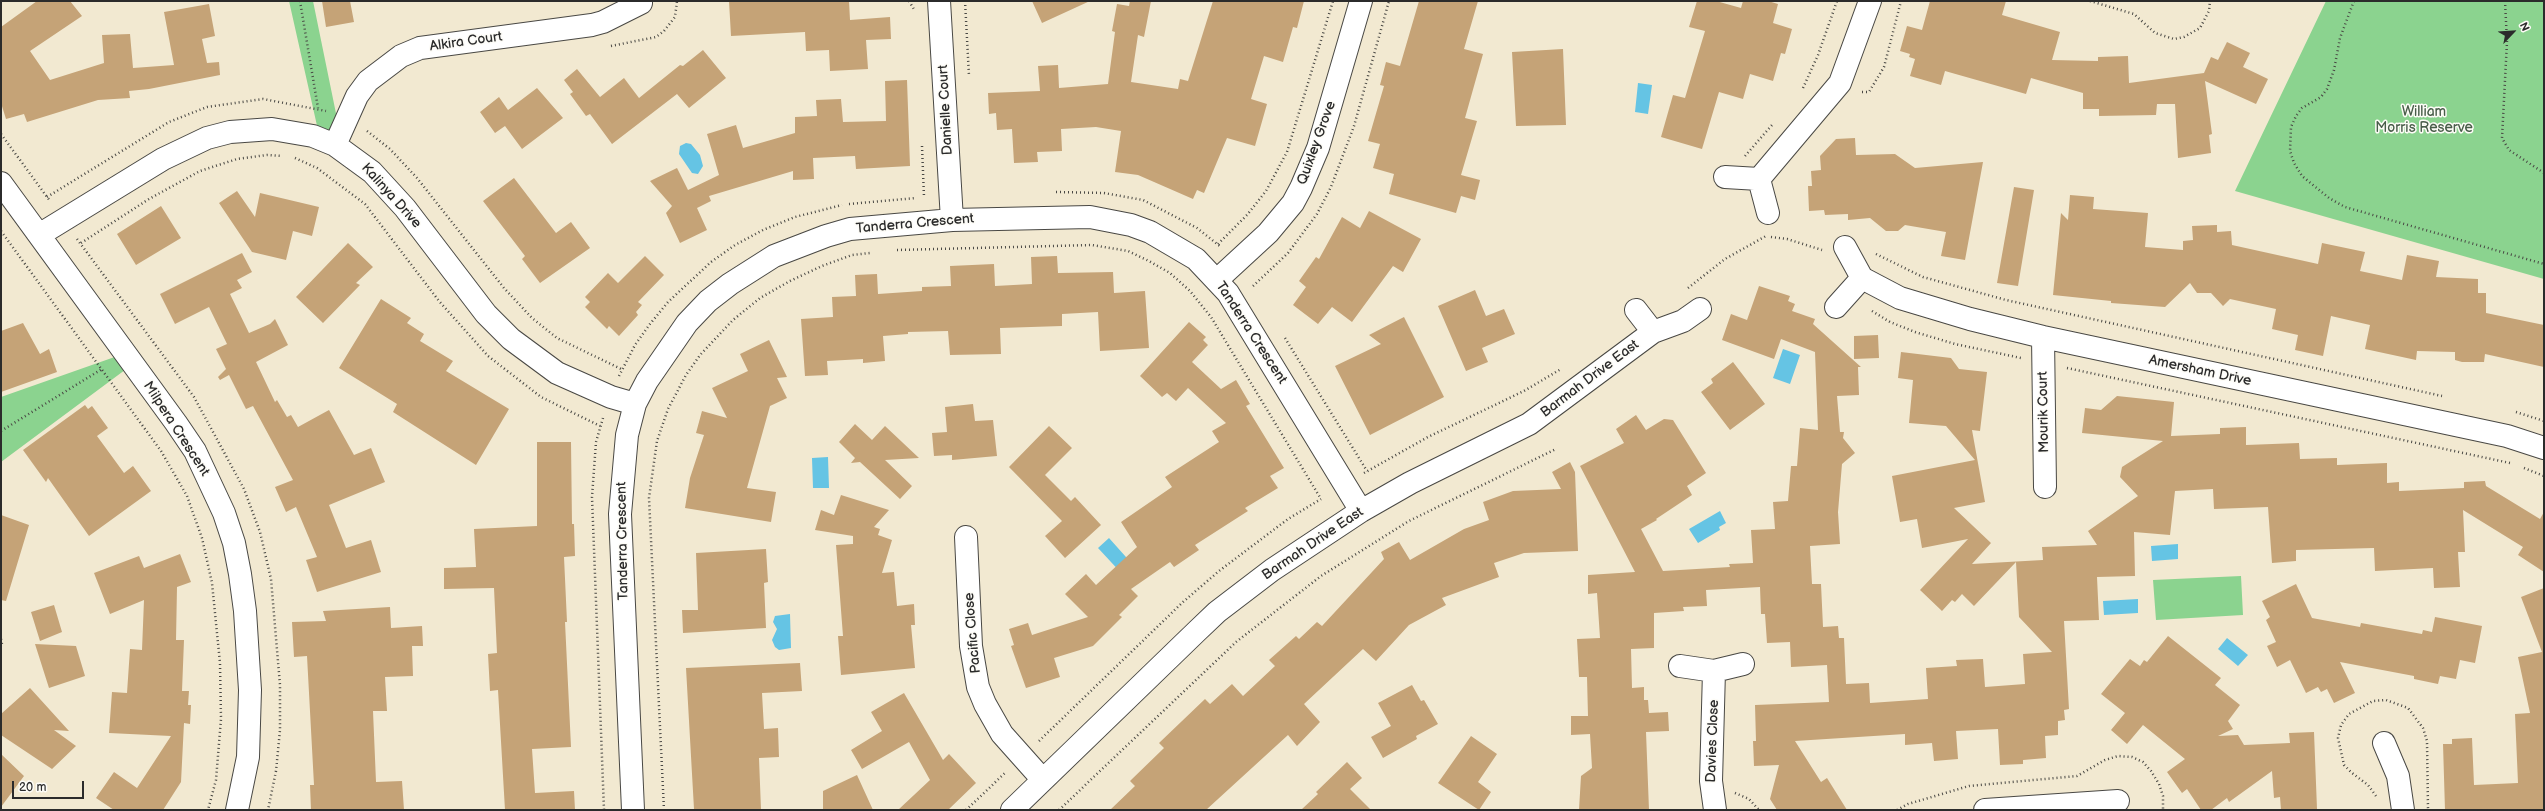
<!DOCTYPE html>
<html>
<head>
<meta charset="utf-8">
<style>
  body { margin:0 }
  #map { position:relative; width:2545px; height:811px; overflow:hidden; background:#f2e9d1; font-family:"Balsamiq Sans",sans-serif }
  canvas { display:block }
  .frame { position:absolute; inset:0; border:2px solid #2b2b2b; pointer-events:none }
  .north { position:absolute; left:2493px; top:12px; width:40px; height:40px; -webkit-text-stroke:3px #fdfcf7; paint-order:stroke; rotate:65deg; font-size:11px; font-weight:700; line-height:16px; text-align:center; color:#2b2b2b }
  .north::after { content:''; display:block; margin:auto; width:14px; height:18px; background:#2b2b2b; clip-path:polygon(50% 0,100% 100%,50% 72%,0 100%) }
  .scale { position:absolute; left:12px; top:781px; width:72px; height:18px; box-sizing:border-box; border:2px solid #2b2b2b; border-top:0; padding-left:5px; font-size:12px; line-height:14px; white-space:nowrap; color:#2b2b2b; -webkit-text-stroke:3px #fdfcf7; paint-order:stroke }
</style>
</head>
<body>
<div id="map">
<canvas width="2545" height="811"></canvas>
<div class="frame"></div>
<div class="north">N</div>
<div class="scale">20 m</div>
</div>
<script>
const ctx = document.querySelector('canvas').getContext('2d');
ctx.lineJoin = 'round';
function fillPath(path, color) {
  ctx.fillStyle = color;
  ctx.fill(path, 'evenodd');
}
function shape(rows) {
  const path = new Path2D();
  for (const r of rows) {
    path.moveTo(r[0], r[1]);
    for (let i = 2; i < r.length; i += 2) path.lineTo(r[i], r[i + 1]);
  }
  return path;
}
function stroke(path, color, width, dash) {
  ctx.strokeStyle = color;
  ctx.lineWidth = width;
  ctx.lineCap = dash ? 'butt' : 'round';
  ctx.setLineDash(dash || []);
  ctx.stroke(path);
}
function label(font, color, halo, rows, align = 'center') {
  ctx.font = font + ' "Balsamiq Sans",sans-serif';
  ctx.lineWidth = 3;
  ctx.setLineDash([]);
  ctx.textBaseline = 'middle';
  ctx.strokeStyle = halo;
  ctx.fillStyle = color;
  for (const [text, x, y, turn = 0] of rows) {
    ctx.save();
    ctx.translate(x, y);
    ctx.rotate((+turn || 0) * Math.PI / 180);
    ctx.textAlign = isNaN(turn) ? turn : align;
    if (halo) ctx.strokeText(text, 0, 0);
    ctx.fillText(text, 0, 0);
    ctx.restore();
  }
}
fillPath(shape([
  [289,1,313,1,340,133,320,139],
  [2326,1,2544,1,2544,279,2235,191],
  [126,353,133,364,1,462,1,397],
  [2241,576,2243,615,2156,620,2153,580]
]), '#8bd38f');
fillPath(shape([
  [1638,83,1652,85,1648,114,1635,112],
  [686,143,691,144,700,155,703,166,698,174,692,173,679,154,680,146],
  [1783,349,1800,355,1790,384,1773,378],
  [828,457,829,488,813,488,812,458],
  [1720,511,1726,523,1719,527,1720,530,1698,543,1689,529],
  [1109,538,1134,566,1124,576,1098,548],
  [2178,544,2178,559,2152,561,2151,546],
  [2138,599,2138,613,2104,615,2103,601],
  [790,614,791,648,779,650,775,647,772,640,777,629,773,622,775,616],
  [2227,638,2248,655,2238,666,2218,649]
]), '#65c4e4');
fillPath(shape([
  [37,1,70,1,82,16,30,51,50,80,104,63,102,35,130,34,133,68,174,65,164,12,209,4,215,36,202,39,207,63,219,62,220,75,149,89,129,91,130,98,98,100,27,122,24,114,6,119,1,103,1,27],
  [322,1,350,1,354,22,326,27],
  [729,1,849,1,850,20,890,17,891,39,866,40,868,69,830,71,829,50,806,51,805,32,731,36],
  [1032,1,1090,1,1042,23],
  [1130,1,1151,1,1144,37,1138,35,1131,82,1178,89,1180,79,1188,81,1213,1,1304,1,1297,28,1293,27,1283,62,1264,56,1251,99,1267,104,1255,146,1227,138,1204,193,1197,190,1193,199,1138,175,1115,172,1121,131,1096,127,1061,129,1062,151,1037,152,1038,162,1014,163,1012,129,997,130,996,113,989,114,988,93,1040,91,1038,66,1058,65,1059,88,1108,84,1115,32,1112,31,1117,4,1129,6],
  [1419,1,1478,1,1464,49,1483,54,1465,118,1477,121,1461,175,1480,180,1475,200,1461,196,1456,213,1389,194,1394,174,1373,168,1380,144,1368,141,1384,86,1380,85,1386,62,1400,66],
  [1697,1,1716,1,1741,8,1743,1,1768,1,1778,4,1773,23,1792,29,1785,54,1781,53,1773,81,1750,74,1743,99,1719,92,1702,149,1661,137,1673,95,1685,98,1705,31,1689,27],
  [1930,1,2006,1,2002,15,2060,32,2052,60,2098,61,2098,57,2128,56,2129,83,2204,73,2211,57,2218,60,2227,42,2250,53,2243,67,2268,79,2256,104,2205,81,2212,134,2209,135,2211,153,2178,158,2175,104,2157,104,2156,115,2099,116,2099,109,2083,109,2083,93,2031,78,2026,94,1945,71,1941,85,1910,76,1915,59,1909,57,1910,54,1900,51,1907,26,1922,30],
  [1563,49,1566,125,1516,126,1512,52],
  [703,50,726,78,689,108,677,94,612,144,590,114,586,116,570,94,573,92,564,80,577,69,600,97,624,78,639,98,680,65,683,66],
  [907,80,910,166,856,169,855,156,813,158,814,179,793,180,793,171,709,196,711,201,697,208,707,230,680,243,666,213,672,206,650,181,677,168,688,190,719,175,707,134,736,125,743,148,795,133,795,117,817,116,816,100,841,99,843,122,886,121,885,81],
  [537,88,563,118,522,149,505,126,495,133,480,112,499,97,508,110],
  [1855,138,1856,155,1895,154,1915,168,1983,162,1965,260,1941,256,1946,232,1905,225,1898,231,1886,231,1870,218,1848,220,1848,214,1825,215,1824,210,1809,211,1808,186,1812,186,1811,171,1821,170,1820,156,1836,139],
  [514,178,556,233,571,222,590,248,540,283,522,259,525,256,483,201],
  [2014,187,2034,190,2018,286,1997,283],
  [237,191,255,217,260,193,319,207,312,236,293,231,286,260,252,252,219,203],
  [2070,195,2094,197,2093,209,2148,213,2145,247,2183,250,2183,241,2193,240,2192,226,2217,225,2217,232,2231,231,2232,245,2318,264,2322,243,2365,252,2360,271,2402,280,2407,255,2439,261,2436,277,2478,279,2478,293,2486,293,2486,313,2544,325,2544,367,2485,354,2484,362,2462,362,2455,360,2455,352,2417,351,2416,360,2365,349,2370,325,2331,316,2323,356,2295,350,2298,335,2272,329,2276,309,2230,299,2223,306,2211,293,2197,293,2190,283,2165,307,2111,303,2111,301,2053,295,2061,213,2068,220],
  [161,206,181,238,136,265,117,234],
  [1369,211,1421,239,1403,272,1393,266,1352,322,1332,307,1318,324,1293,305,1306,287,1299,281,1316,257,1319,259,1342,217,1360,228],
  [348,243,373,267,356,283,360,285,323,323,296,297],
  [242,253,252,272,237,280,242,288,230,294,249,333,270,324,275,319,288,345,256,362,275,402,277,400,287,417,291,415,298,427,329,410,354,455,371,448,385,482,329,505,346,548,371,540,381,572,317,592,306,560,317,557,296,507,286,512,275,487,293,480,253,406,246,409,229,375,220,380,218,377,226,369,216,349,227,344,209,307,175,324,160,294],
  [645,256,664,275,638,302,642,305,636,312,638,315,619,336,609,326,607,329,585,307,590,302,585,297,608,273,618,283],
  [1057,256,1058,273,1113,272,1114,293,1145,291,1149,348,1100,351,1098,312,1062,314,1062,326,1000,328,1001,354,950,355,948,331,908,332,908,334,883,336,885,361,863,363,863,359,827,361,828,375,805,376,801,319,833,317,832,297,856,296,855,275,877,274,878,294,922,291,922,287,951,286,950,266,994,264,995,286,1032,284,1031,257],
  [1759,286,1790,296,1788,301,1795,304,1792,311,1815,319,1813,324,1861,367,1858,367,1859,395,1837,396,1840,432,1844,432,1843,438,1855,453,1842,464,1838,512,1840,544,1810,546,1812,584,1821,584,1823,627,1838,626,1839,638,1844,638,1846,684,1869,683,1870,703,1928,699,1926,668,1957,666,1956,660,1983,659,1985,687,2025,684,2023,654,2052,652,2019,617,2016,562,1974,606,1962,594,1955,602,1952,600,1942,611,1920,590,1968,539,1922,548,1917,519,1900,522,1892,476,1975,460,1946,426,1909,423,1913,380,1898,378,1901,352,1951,358,1959,369,1987,372,1980,431,1972,430,1985,502,1954,508,1991,543,1972,564,2043,560,2042,547,2097,545,2088,531,2138,496,2120,477,2122,467,2163,441,2082,433,2085,408,2101,410,2117,396,2174,402,2171,436,2220,434,2220,428,2246,427,2246,445,2299,443,2300,459,2337,458,2337,465,2387,463,2387,483,2399,482,2399,491,2464,488,2464,482,2485,481,2486,486,2540,519,2544,512,2544,572,2518,555,2523,547,2463,510,2465,552,2458,552,2460,587,2434,588,2433,568,2375,571,2374,548,2296,550,2296,561,2272,563,2268,507,2214,509,2213,489,2175,491,2170,535,2134,532,2135,576,2097,577,2099,620,2064,621,2069,709,2064,710,2065,720,2058,721,2058,735,2045,736,2046,758,2023,760,2023,764,2000,765,1998,729,1956,731,1958,759,1934,761,1932,743,1905,745,1905,734,1795,741,1821,782,1827,778,1847,810,1777,810,1770,799,1779,765,1754,766,1753,741,1756,741,1755,705,1829,702,1827,665,1791,667,1790,642,1767,643,1765,614,1761,614,1760,587,1706,590,1707,606,1683,607,1684,611,1654,613,1654,648,1631,649,1632,688,1644,687,1644,700,1648,700,1649,713,1668,712,1669,731,1646,732,1649,810,1579,810,1581,776,1592,768,1590,734,1571,735,1571,716,1588,716,1587,677,1579,677,1577,639,1600,638,1597,593,1588,594,1588,575,1635,572,1580,466,1624,443,1616,429,1636,415,1646,430,1664,419,1673,420,1706,473,1687,486,1692,495,1656,519,1657,520,1641,529,1663,571,1730,567,1729,564,1753,563,1751,530,1775,529,1773,502,1788,501,1791,466,1797,466,1800,428,1818,430,1815,352,1781,339,1774,359,1722,340,1731,314,1747,320],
  [1475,290,1486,316,1504,309,1515,334,1482,348,1488,362,1466,371,1438,306],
  [381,299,411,318,407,323,424,334,420,341,453,361,446,371,509,409,476,465,393,412,397,404,339,368],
  [1404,317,1444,397,1370,435,1335,366,1381,344,1369,335],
  [1189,322,1206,337,1203,340,1208,345,1192,362,1221,389,1236,380,1250,404,1246,406,1284,468,1270,476,1278,488,1245,508,1248,511,1195,545,1199,550,1174,567,1170,562,1131,589,1138,596,1119,615,1122,617,1093,646,1054,658,1060,677,1026,688,1011,646,1014,645,1009,629,1028,623,1032,635,1088,617,1065,594,1086,574,1096,585,1137,547,1121,522,1172,487,1165,477,1219,442,1212,431,1226,423,1188,388,1176,401,1167,393,1162,397,1140,376],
  [23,323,40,354,49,349,57,372,1,392,1,331],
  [1878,335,1879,358,1854,359,1854,336],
  [769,340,787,377,777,378,787,398,770,406,747,488,776,492,771,522,685,508,690,478,704,435,696,433,702,411,727,418,712,388,748,371,740,354],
  [1733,362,1765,404,1730,430,1701,392,1713,383,1711,379],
  [973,404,975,421,993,420,997,456,952,460,952,455,934,456,932,433,947,432,945,407],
  [85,405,88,409,92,406,108,428,97,436,124,473,133,466,151,491,89,536,48,478,46,482,23,450],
  [855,424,872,440,885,426,919,458,885,460,912,486,900,499,860,462,851,463,855,458,839,442],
  [1049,426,1072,448,1045,475,1071,501,1075,497,1101,525,1065,558,1045,536,1062,521,1009,467],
  [537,442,571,442,572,524,574,524,575,556,564,557,567,622,565,622,571,747,532,749,535,793,574,791,575,810,505,810,498,690,490,691,488,654,497,653,494,588,444,589,444,568,476,567,474,529,537,526],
  [1570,462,1575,472,1578,551,1524,553,1494,563,1499,577,1442,598,1446,605,1409,625,1376,661,1363,649,1304,704,1320,722,1297,746,1288,735,1206,810,1110,810,1135,786,1130,781,1164,748,1159,743,1205,699,1210,704,1232,684,1243,696,1275,666,1269,660,1296,636,1299,639,1317,622,1322,626,1384,559,1381,552,1399,542,1410,560,1464,529,1489,520,1483,502,1513,491,1561,489,1552,472],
  [841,495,889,510,874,527,880,529,878,535,892,540,882,573,894,572,897,606,914,604,915,625,911,625,915,668,841,675,838,636,843,636,836,545,853,544,853,536,815,530,821,510,834,515],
  [1,515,29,525,6,601,1,600],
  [766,549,768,582,764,583,766,628,683,633,682,610,698,610,696,553],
  [180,554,191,582,177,587,176,640,184,640,182,691,189,691,188,705,191,705,190,724,184,723,181,782,163,810,114,810,96,798,114,772,137,788,171,736,109,733,112,692,127,693,130,649,142,650,144,600,110,614,94,573,139,556,144,568],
  [2296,584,2312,618,2360,627,2361,623,2422,634,2423,630,2432,632,2435,617,2482,626,2475,663,2460,660,2456,679,2440,676,2438,684,2414,679,2414,676,2340,662,2355,693,2334,703,2327,689,2321,692,2318,687,2306,693,2290,660,2277,667,2267,646,2276,642,2266,620,2270,617,2262,601],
  [2544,588,2544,810,2445,810,2443,744,2452,744,2452,739,2472,738,2474,785,2518,783,2515,714,2530,713,2518,657,2542,652,2521,597],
  [54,605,62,632,40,641,31,612],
  [390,607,391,628,422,626,423,646,412,646,413,676,385,677,387,711,373,711,376,782,402,781,404,810,311,810,310,785,314,785,307,656,294,657,292,622,326,621,323,611],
  [2168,636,2221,678,2215,685,2240,705,2228,721,2233,729,2218,736,2238,735,2244,745,2290,743,2289,733,2314,732,2317,809,2281,810,2280,797,2274,798,2272,771,2229,802,2227,798,2211,810,2201,810,2187,789,2182,793,2167,772,2185,759,2143,725,2127,744,2111,730,2125,713,2101,694,2130,659,2140,666,2144,660,2147,662],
  [35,644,76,646,85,676,49,688],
  [800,663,802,691,762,693,764,729,778,728,779,757,759,758,761,810,694,809,686,668],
  [1412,685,1421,701,1424,700,1438,724,1416,736,1417,739,1383,758,1371,737,1391,726,1378,703],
  [30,688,69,731,54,730,76,746,52,769,1,735,1,714],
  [904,693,943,760,949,754,976,783,948,810,898,810,930,780,909,742,862,769,851,750,882,731,871,712],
  [1471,736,1497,754,1478,782,1491,792,1479,810,1438,783],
  [1,754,24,776,1,807],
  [1347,762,1362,778,1350,789,1371,810,1301,810,1318,794,1316,792],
  [857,775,873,810,823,810,823,791]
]), '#c5a377');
const minor = shape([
  [939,1,952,220],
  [335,145,357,96,368,81,401,56,420,48,592,25,603,22,641,3],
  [1725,177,1759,179,1768,213],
  [1759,179,1840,83,1870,1],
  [1,183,176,423,195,451,224,513,234,543,240,574,245,611,250,690,248,757,237,810],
  [39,235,163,159,207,138,230,132,272,129,313,136,335,145,372,172,405,208,486,314,511,339,557,373,611,397,635,404],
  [1862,278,1900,298,1970,319,2043,337,2507,436,2544,448],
  [1217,280,1268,233,1293,203,1301,188,1318,148,1361,1],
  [1836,307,1862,278,1845,247],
  [1636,310,1653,332,1683,321,1700,309],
  [2043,337,2045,487],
  [966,537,971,646,978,687,985,704,1002,734,1043,780],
  [1680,666,1714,671,1743,664],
  [1714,671,1711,781,1715,810],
  [2384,743,2398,776,2403,810],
  [633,810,620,514,627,435,635,404,647,381,687,323,708,301,730,284,774,256,826,236,850,229,952,220,1090,217,1131,225,1150,232,1196,259,1228,293,1361,511],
  [1012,810,1196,632,1217,612,1272,570,1361,511,1410,483,1529,424,1653,332],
  [1985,810,2118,801]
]);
stroke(minor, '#494844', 24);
stroke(shape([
  [300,1,318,108],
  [909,1,915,11],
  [965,1,969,76],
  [2090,1,2134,14,2155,33,2174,39,2184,37,2200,28,2209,11,2210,1],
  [2354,1,2340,38,2334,70,2327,89,2321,97,2302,108,2296,116,2291,127,2290,151,2294,163,2302,176,2329,198,2345,207,2544,264],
  [2505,1,2507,42,2502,138,2509,150,2544,173],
  [611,46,656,37,664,31,675,17,677,1],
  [1803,88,1818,55,1837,1],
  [1862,92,1869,92,1884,67,1901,1],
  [367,131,390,149,417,178,504,288,532,318,557,338,621,369],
  [1,134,50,201],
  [922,146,924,197],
  [1745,156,1772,125],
  [295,158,317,168,365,204,439,301,488,356,541,397,600,426],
  [1056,192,1104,193,1143,200,1197,228,1221,247],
  [47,197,169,122,207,107,263,99,326,111],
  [849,204,916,198],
  [1,231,161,451,187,496,202,538,212,583,220,663,221,719,216,780,208,810],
  [1771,237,1787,239,1822,250],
  [77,239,194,397,244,489,260,532,271,579,280,685,280,730,276,771,268,810],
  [81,243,149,199,200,171,237,159,267,155,282,156],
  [1218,244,1247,215,1266,191,1287,152,1333,1],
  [897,250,1092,245,1128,251,1149,261,1170,273,1190,291,1211,317,1321,499],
  [1876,254,1923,277,2006,300,2442,396],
  [1253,286,1288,253,1317,214,1331,187,1354,126,1389,1],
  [1688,288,1725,259,1766,236],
  [1872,311,1890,322,1915,332,1955,344,2021,358],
  [1285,338,1367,471],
  [2067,368,2510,463],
  [619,376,635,345,650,324,668,302,711,262,735,245,763,230,795,217,842,205],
  [2516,412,2544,421],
  [603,418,596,442,592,497,604,810],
  [1,431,102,369],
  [2524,468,2544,476],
  [1364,473,1428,437,1524,391,1561,369],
  [1,639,2,644],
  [1039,741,1183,602,1219,571,1288,519,1321,499],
  [1735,793,1749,799,1759,810],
  [2376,796,2368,785,2352,773,2344,765,2338,738,2341,725,2349,714,2373,701,2386,700,2408,708,2423,728,2427,741,2428,810],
  [664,810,649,498,657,441,668,409,686,375,700,355,733,320,760,298,790,281,822,266,852,255,870,253],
  [966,810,1005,773],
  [1059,810,1236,642,1321,576,1409,521,1556,449],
  [1897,810,1908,804,1969,786,2077,776,2105,760,2118,756,2132,757,2143,762,2151,771,2159,784,2163,796,2163,810]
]), '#494844', 2.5, [1, 3]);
stroke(minor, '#fff', 22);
label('14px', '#2b2b2b', '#fdfcf7', [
  ["Alkira Court",466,42,-8],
  ["Danielle Court",946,110,-93],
  ["Quixley Grove",1317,143,-70],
  ["Kalinya Drive",391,196,48],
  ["Tanderra Crescent",915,224,-5],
  ["Tanderra Crescent",1251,333,57],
  ["Amersham Drive",2200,371,12],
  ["Barmah Drive East",1590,379,-37],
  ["Mourik Court",2044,412,-91],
  ["Milpera Crescent",176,429,57],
  ["Tanderra Crescent",623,541,-91],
  ["Barmah Drive East",1313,544,-34],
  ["Pacific Close",973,633,-95],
  ["Davies Close",1713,741,-88]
]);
label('14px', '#485d49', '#fdfcf7', [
  ["William",2424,112],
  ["Morris Reserve",2424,128]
]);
</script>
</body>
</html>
